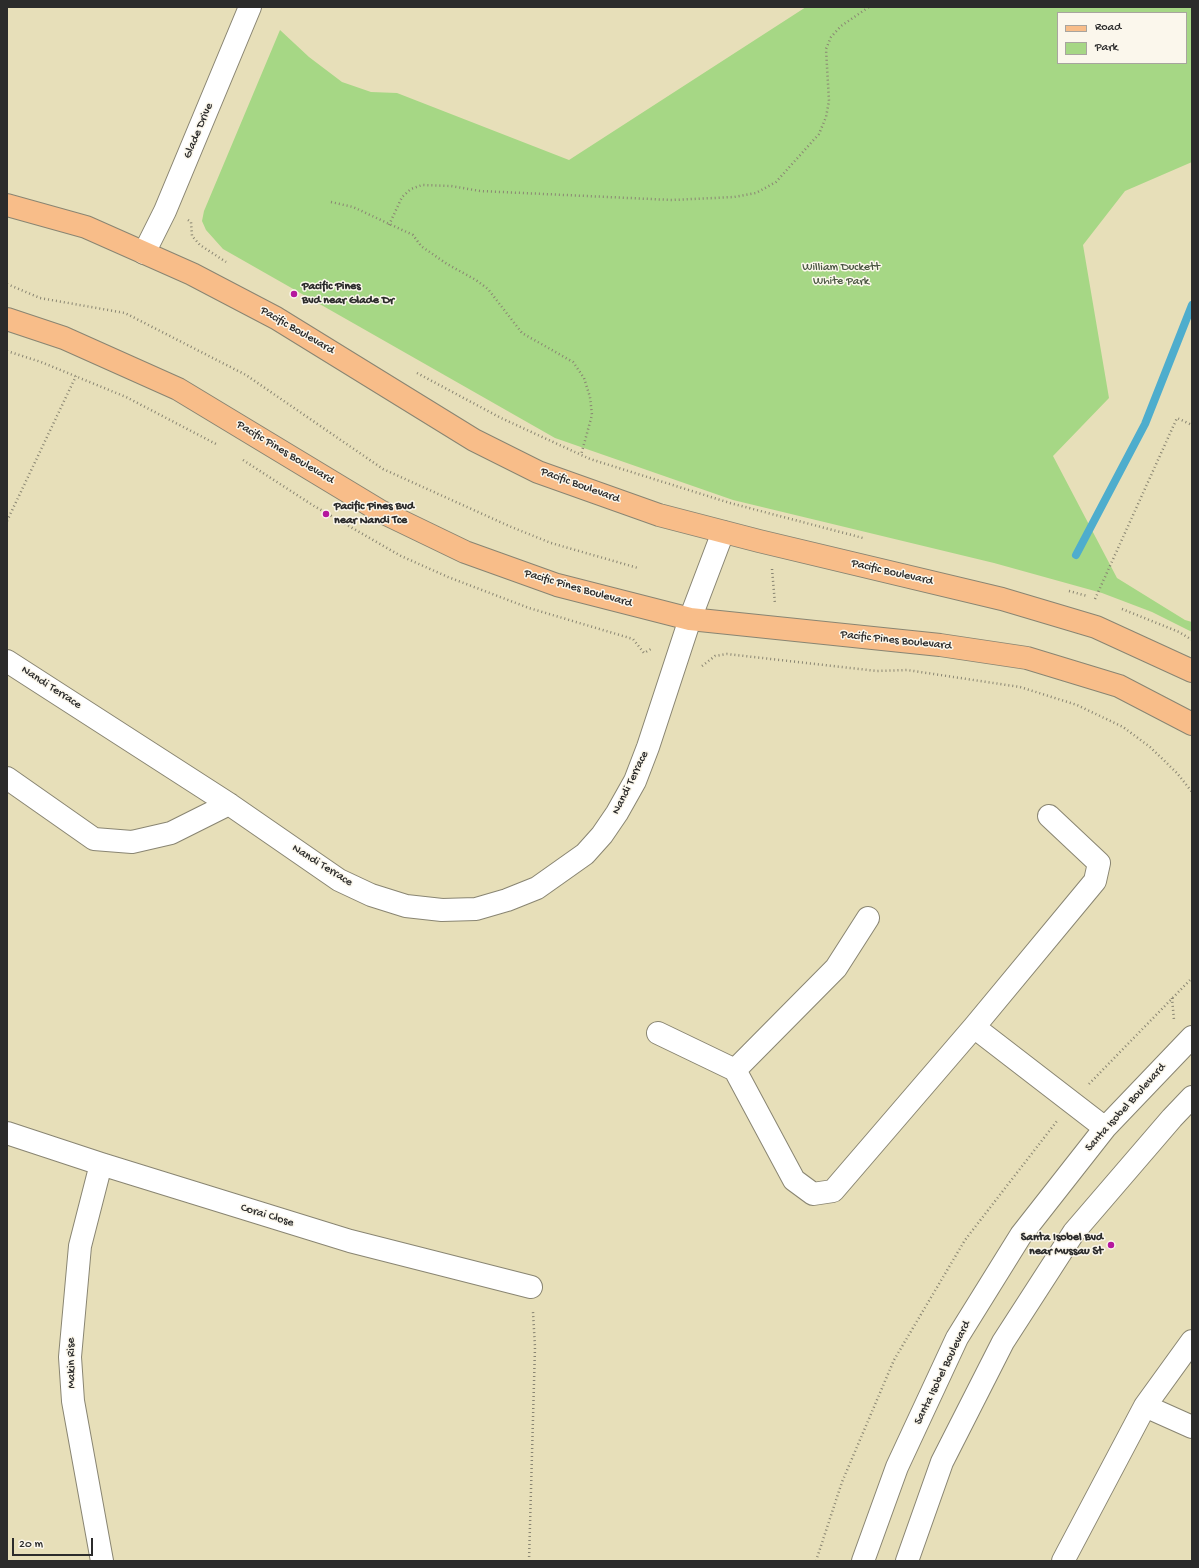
<!DOCTYPE html>
<html>
<head>
<meta charset="utf-8">
<style>
  body { margin:0 }
  #map { position:relative; width:1199px; height:1568px; overflow:hidden; background:#e7dfb9; font-family:"Gochi Hand",sans-serif }
  canvas { display:block }
  .frame { position:absolute; inset:0; border:8px solid #2b2b2b; pointer-events:none }
  .legend { position:absolute; left:1057px; top:12px; width:130px; height:52px; box-sizing:border-box; background:#fbf7ec; border:1px solid #a8a59f; margin:0; padding:5px 7px; list-style:none; font-size:12px; color:#2b2b2b }
  .legend li { display:flex; align-items:center; gap:8px; height:20px }
  .legend b { width:20px; border:1px solid #a8a59f }
  .scale { position:absolute; left:12px; top:1538px; width:81px; height:18px; box-sizing:border-box; border:2px solid #2b2b2b; border-top:0; padding-left:5px; font-size:12px; line-height:14px; white-space:nowrap; color:#2b2b2b; -webkit-text-stroke:3px #fbf7ec; paint-order:stroke }
</style>
</head>
<body>
<div id="map">
<canvas width="1199" height="1568"></canvas>
<div class="frame"></div>
<ul class="legend">
<li><b style="height:5px;background:#f8bd89"></b>Road</li>
<li><b style="height:11px;background:#a6d785"></b>Park</li>
</ul>
<div class="scale">20 m</div>
</div>
<script>
const ctx = document.querySelector('canvas').getContext('2d');
ctx.lineJoin = 'round';
function fillPath(path, color) {
  ctx.fillStyle = color;
  ctx.fill(path, 'evenodd');
}
function shape(rows) {
  const path = new Path2D();
  for (const r of rows) {
    path.moveTo(r[0], r[1]);
    for (let i = 2; i < r.length; i += 2) path.lineTo(r[i], r[i + 1]);
  }
  return path;
}
function stroke(path, color, width, dash) {
  ctx.strokeStyle = color;
  ctx.lineWidth = width;
  ctx.lineCap = dash ? 'butt' : 'round';
  ctx.setLineDash(dash || []);
  ctx.stroke(path);
}
function label(font, color, halo, rows, align = 'center') {
  ctx.font = font + ' "Gochi Hand",sans-serif';
  ctx.lineWidth = 3;
  ctx.setLineDash([]);
  ctx.textBaseline = 'middle';
  ctx.strokeStyle = halo;
  ctx.fillStyle = color;
  for (const [text, x, y, turn = 0] of rows) {
    ctx.save();
    ctx.translate(x, y);
    ctx.rotate((+turn || 0) * Math.PI / 180);
    ctx.textAlign = isNaN(turn) ? turn : align;
    if (halo) ctx.strokeText(text, 0, 0);
    ctx.fillText(text, 0, 0);
    ctx.restore();
  }
}
fillPath(shape([
  [806,7,1192,7,1192,162,1125,191,1083,245,1109,398,1053,456,1117,578,1185,620,1192,622,1192,632,1152,612,1102,593,994,563,733,500,555,438,223,249,206,230,202,221,204,211,280,30,309,57,342,82,371,92,397,93,569,160],
  [1058,13,1186,13,1186,63,1058,63]
]), '#a6d785');
stroke(shape([
  [1076,555,1145,424,1192,305]
]), '#4eadcd', 8);
const minor = shape([
  [144,253,165,211,250,7],
  [7,661,229,804,339,880,371,895,406,906,442,910,476,909,507,900,537,888,585,854,602,835,617,813,635,781,648,747,690,619,723,532],
  [7,778,94,839,132,842,171,833,229,804],
  [868,918,836,968,735,1070,794,1180,813,1194,833,1191,974,1027,1095,881,1099,863,1049,816],
  [974,1027,1105,1128],
  [658,1033,735,1070],
  [7,1133,101,1164,350,1241,531,1287],
  [101,1164,80,1246,70,1357,73,1401,102,1561],
  [1145,1406,1192,1427],
  [863,1561,897,1467,957,1338,1021,1235,1105,1128,1192,1037],
  [907,1561,942,1462,1003,1342,1074,1232,1172,1118,1192,1097],
  [1063,1561,1145,1406,1192,1341]
]);
const major = shape([
  [7,205,86,227,192,274,276,318,474,440,538,472,659,515,759,541,1002,599,1096,627,1192,671],
  [7,319,64,338,178,389,380,511,465,552,557,585,690,619,940,645,1027,658,1119,686,1192,724]
]);
stroke(minor, '#898572', 24);
stroke(major, '#898572', 24);
stroke(shape([
  [331,202,353,207,413,235,421,246,447,264,476,280,488,289,522,333,573,362,584,378,590,397,592,415,581,455],
  [188,220,191,222,192,236,200,245,226,262],
  [389,225,402,197,411,189,422,185,451,186,480,191,672,200,734,197,756,193,776,182,819,134,826,117,829,101,826,49,831,37,841,26,869,7],
  [7,284,40,298,125,313,246,375,383,469,509,526,551,543,638,568],
  [7,351,41,362,126,397,216,444],
  [417,373,501,418,590,459,730,503,863,538],
  [243,460,314,506,401,556,448,577,529,608,633,639,644,653,651,649],
  [7,521,76,376],
  [772,569,775,604],
  [1069,591,1087,596],
  [1095,599,1177,418,1192,425],
  [1122,609,1179,632,1192,640],
  [702,666,715,656,727,654,877,671,907,670,1020,687,1077,705,1123,727,1150,747,1177,773,1192,792],
  [1172,998,1174,1020],
  [1089,1084,1192,978],
  [529,1561,535,1347,533,1312],
  [816,1561,842,1482,894,1360,965,1240,1057,1121]
]), '#898572', 2.5, [1, 3]);
stroke(minor, '#fff', 22);
stroke(major, '#f8bd89', 22);
for (const [x, y, r, color] of [
  [294,294,4,"#b5179e"],
  [326,514,4,"#b5179e"],
  [1111,1245,4,"#b5179e"]
]) {
  const dot = new Path2D();
  dot.arc(x, y, r, 0, 2 * Math.PI);
  ctx.fillStyle = color;
  ctx.fill(dot);
  stroke(dot, '#fbf7ec', 1.5);
}
label('12px', '#2b2b2b', '#fbf7ec', [
  ["Glade Drive",199,131,-67],
  ["Pacific Boulevard",297,331,30],
  ["Pacific Pines Boulevard",285,453,31],
  ["Pacific Boulevard",580,486,20],
  ["Pacific Boulevard",892,573,13],
  ["Pacific Pines Boulevard",578,589,16],
  ["Pacific Pines Boulevard",896,641,6],
  ["Nandi Terrace",51,688,33],
  ["Nandi Terrace",631,783,-64],
  ["Nandi Terrace",322,866,32],
  ["Santa Isobel Boulevard",1126,1108,-48],
  ["Corai Close",267,1216,17],
  ["Makin Rise",72,1363,-91],
  ["Santa Isobel Boulevard",943,1373,-64]
]);
label('12px', '#4a5642', '#fbf7ec', [
  ["William Duckett",841,268],
  ["White Park",841,282]
]);
label('bold 12px', '#2b2b2b', '#fbf7ec', [
  ["Pacific Pines",302,287],
  ["Bvd near Glade Dr",302,301],
  ["Pacific Pines Bvd",334,507],
  ["near Nandi Tce",334,521],
  ["Santa Isobel Bvd",1103,1238,"right"],
  ["near Mussau St",1103,1252,"right"]
], 'left');
</script>
</body>
</html>
